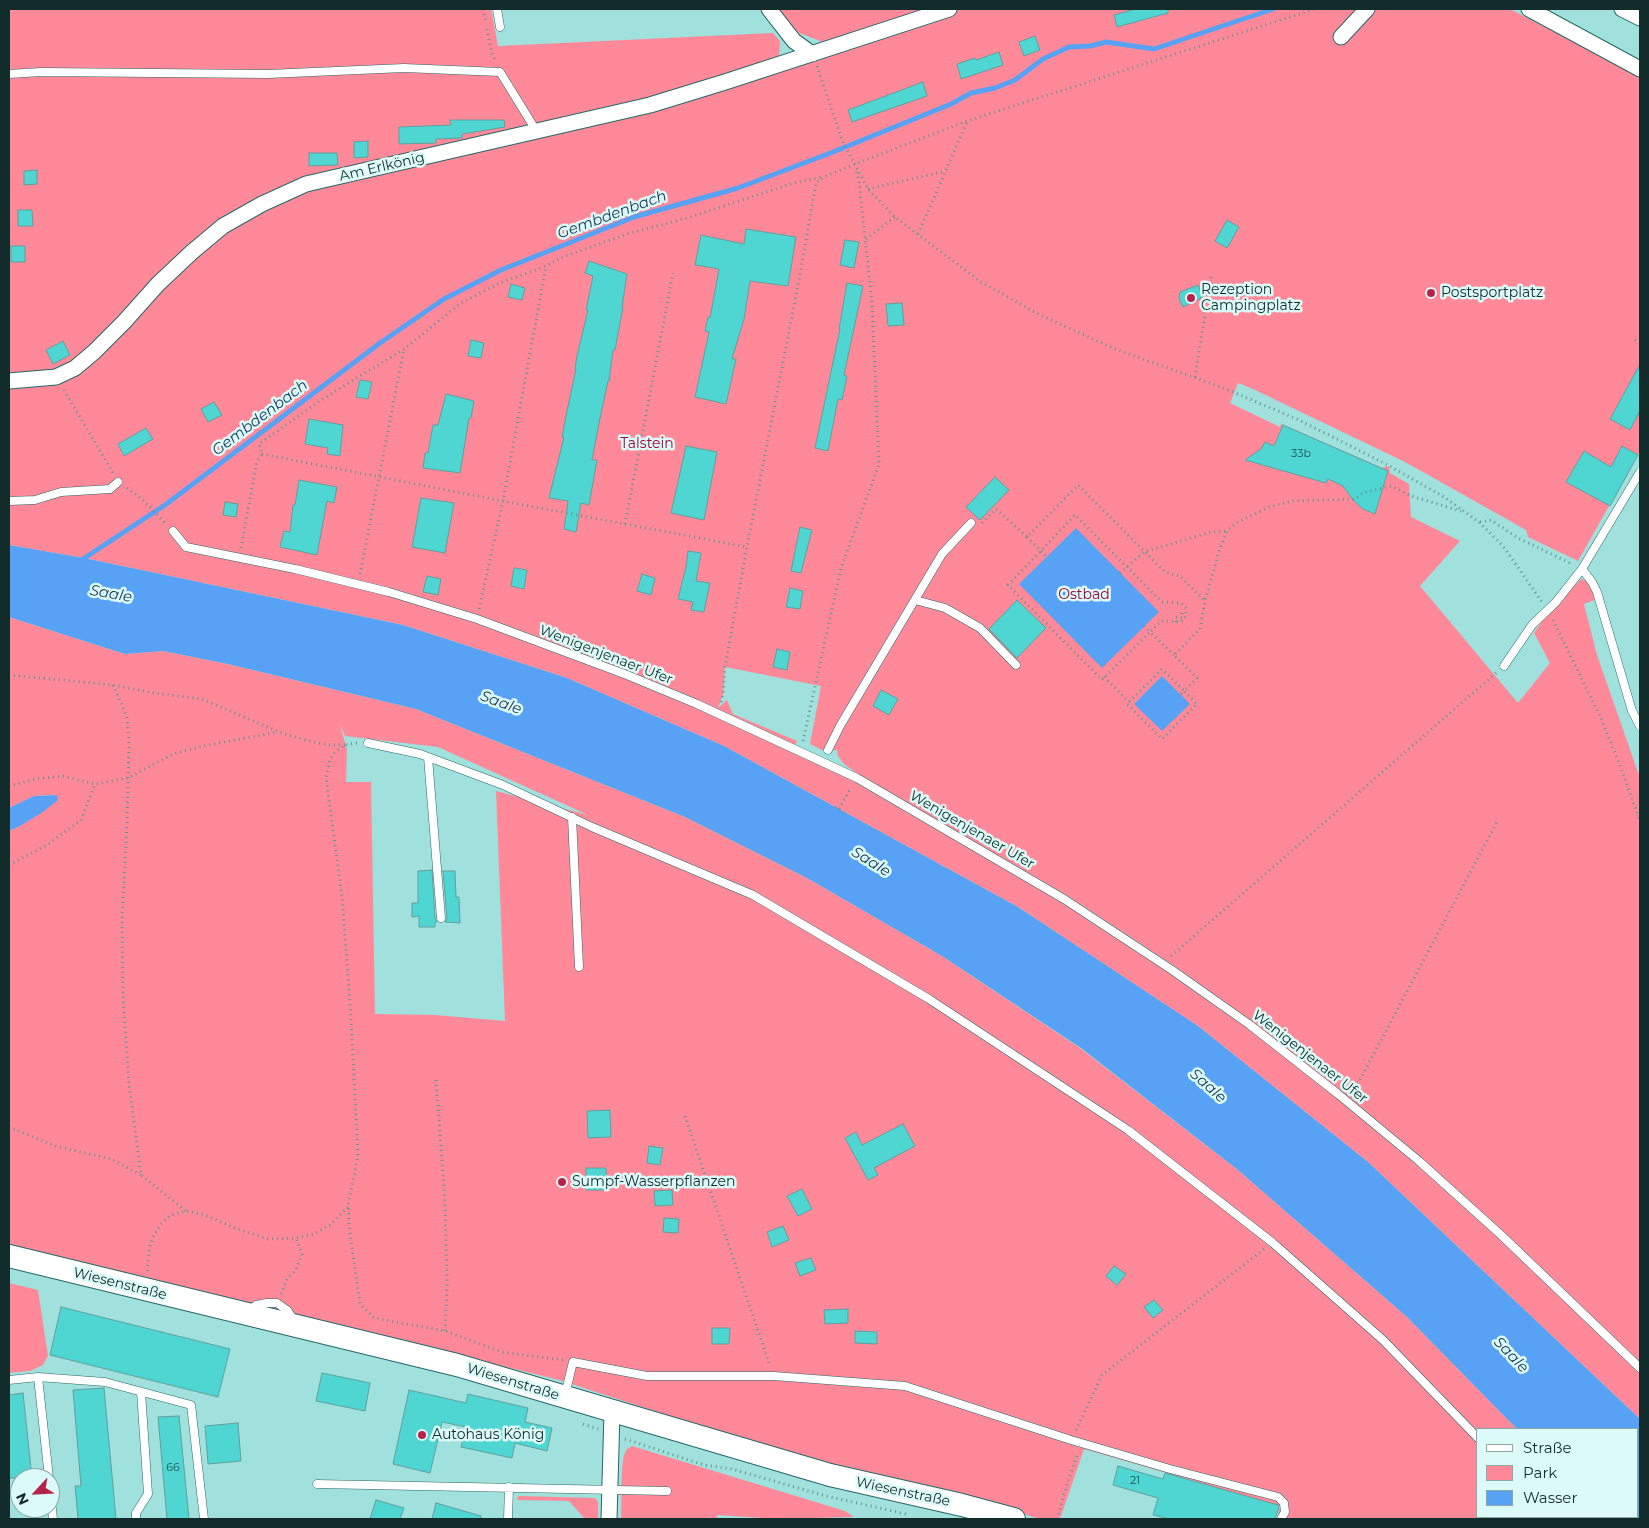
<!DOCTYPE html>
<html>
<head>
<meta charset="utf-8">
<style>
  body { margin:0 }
  #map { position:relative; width:1649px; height:1528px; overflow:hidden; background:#a0e0dd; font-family:Montserrat,sans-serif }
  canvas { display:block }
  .frame { position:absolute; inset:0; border:10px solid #122c2b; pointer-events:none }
  .legend { position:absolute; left:1476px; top:1428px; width:162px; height:90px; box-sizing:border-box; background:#dbfaf8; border:1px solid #8ba8a6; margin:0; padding:6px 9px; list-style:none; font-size:15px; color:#122c2b }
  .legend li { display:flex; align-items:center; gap:10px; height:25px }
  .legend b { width:25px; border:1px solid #8ba8a6 }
  .north { position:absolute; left:10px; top:1468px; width:50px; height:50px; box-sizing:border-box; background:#dbfaf8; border:1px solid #8ba8a6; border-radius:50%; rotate:245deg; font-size:14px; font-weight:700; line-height:20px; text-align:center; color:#122c2b }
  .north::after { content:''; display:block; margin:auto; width:18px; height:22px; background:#b52448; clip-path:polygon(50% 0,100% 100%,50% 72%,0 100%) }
</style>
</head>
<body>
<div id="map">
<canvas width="1649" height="1528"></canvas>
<div class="frame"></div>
<ul class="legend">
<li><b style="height:6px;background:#fff"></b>Straße</li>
<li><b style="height:14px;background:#ff8998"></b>Park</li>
<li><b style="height:14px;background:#58a2f5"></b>Wasser</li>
</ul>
<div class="north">N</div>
</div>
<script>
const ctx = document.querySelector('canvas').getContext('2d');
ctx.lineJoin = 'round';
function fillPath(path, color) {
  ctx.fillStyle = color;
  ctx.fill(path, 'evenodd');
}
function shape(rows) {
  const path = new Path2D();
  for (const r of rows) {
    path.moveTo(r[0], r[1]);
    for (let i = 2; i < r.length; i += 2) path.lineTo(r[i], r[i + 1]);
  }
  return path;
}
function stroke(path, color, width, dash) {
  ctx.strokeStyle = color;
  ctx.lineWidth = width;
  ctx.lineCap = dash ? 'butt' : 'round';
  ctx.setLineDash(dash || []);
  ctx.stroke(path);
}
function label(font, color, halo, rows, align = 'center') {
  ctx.font = font + ' Montserrat,sans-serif';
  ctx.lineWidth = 5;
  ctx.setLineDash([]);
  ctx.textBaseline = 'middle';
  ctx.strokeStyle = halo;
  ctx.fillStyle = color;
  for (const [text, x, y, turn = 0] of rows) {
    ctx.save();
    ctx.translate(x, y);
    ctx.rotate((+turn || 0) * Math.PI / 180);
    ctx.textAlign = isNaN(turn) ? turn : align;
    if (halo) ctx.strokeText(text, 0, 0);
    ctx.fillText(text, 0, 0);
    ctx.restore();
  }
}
fillPath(shape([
  [9,9,491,9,498,46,773,33,780,41,779,57,823,42,799,33,791,26,779,9,1510,9,1640,77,1640,451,1578,561,1528,537,1526,530,1405,462,1253,389,1238,383,1230,403,1280,427,1281,424,1382,468,1388,466,1389,467,1390,473,1409,484,1411,517,1460,541,1420,586,1518,703,1550,663,1534,633,1547,614,1581,579,1588,581,1593,593,1595,600,1584,604,1597,655,1640,778,1640,1362,1502,1231,1422,1159,1341,1091,1252,1022,1174,966,1066,895,859,775,843,763,838,756,837,750,822,750,810,744,821,686,725,667,723,695,718,708,727,700,733,714,797,741,792,751,855,782,1062,902,1170,973,1247,1028,1336,1097,1417,1165,1497,1237,1640,1373,1640,1419,1368,1162,1198,1026,1018,907,724,746,567,678,403,625,84,558,9,545],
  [9,617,125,654,163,651,228,664,416,709,685,817,807,878,942,956,1080,1048,1238,1170,1406,1316,1517,1429,1478,1429,1478,1517,1620,1517,1624,1519,1277,1519,1280,1506,1084,1449,1060,1519,1040,1519,962,1495,846,1469,750,1442,559,1380,9,1245,9,831,20,826,57,795,34,796,9,808],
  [340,724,345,736,438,747,588,815,496,791,505,1021,435,1015,375,1014,371,782,346,782,347,750],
  [9,1283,38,1290,48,1356,43,1365,30,1371,9,1373],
  [632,1446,845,1511,854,1517,777,1519,717,1515,717,1519,621,1519,622,1466,624,1455,627,1449],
  [518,1496,595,1498,598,1502,598,1519,585,1519,569,1501,517,1500]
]), '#ff8998');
fillPath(shape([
  [1076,528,1159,612,1102,668,1019,584],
  [9,545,84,558,403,625,567,678,724,746,1018,907,1198,1026,1368,1162,1640,1419,1640,1519,1624,1519,1620,1517,1638,1517,1638,1429,1517,1429,1406,1316,1238,1170,1081,1048,942,956,807,878,685,817,416,709,228,664,163,651,125,654,9,617],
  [1162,676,1190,704,1162,731,1134,704],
  [57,795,58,800,43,812,20,826,9,831,9,808,34,796]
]), '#58a2f5');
stroke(shape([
  [80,561,165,505,380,343,444,299,501,270,634,217,738,188,833,152,951,104,971,93,995,88,1015,80,1043,59,1069,47,1090,46,1106,42,1154,49,1273,9]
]), '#58a2f5', 5);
const building = shape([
  [1135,9,1168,9,1168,13,1117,27,1114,15,1135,9],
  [1035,36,1040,50,1024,56,1019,42,1035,36],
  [999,52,1003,65,961,79,957,64,975,58,976,60,999,52],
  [923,82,927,96,852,122,848,110,923,82],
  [450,120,504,120,505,127,462,134,462,138,436,139,436,143,399,144,399,127,451,125,450,120],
  [368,141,368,157,354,158,354,142,368,141],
  [309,153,337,153,338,165,309,166,309,153],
  [37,170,37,184,24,185,24,171,37,170],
  [18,210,32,210,33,226,18,226,18,210],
  [1227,220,1239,227,1227,248,1215,241,1227,220],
  [746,229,796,237,788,286,750,281,744,319,732,359,736,359,726,404,695,397,709,332,705,331,708,317,710,318,719,269,695,265,701,235,744,244,746,229],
  [845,240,859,242,854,268,840,265,845,240],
  [11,246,25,246,25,262,11,262,11,246],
  [589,261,627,274,622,307,623,307,615,350,613,350,609,381,608,381,599,423,592,460,597,460,589,505,581,503,576,532,564,529,568,501,549,498,564,437,562,437,567,411,576,369,575,369,577,356,588,310,586,310,593,276,585,273,589,261],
  [847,283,863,286,844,375,847,376,842,400,838,399,828,451,815,448,840,329,839,329,847,283],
  [511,284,525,288,522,300,508,297,511,284],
  [1198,285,1203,297,1183,307,1179,299,1180,292,1198,285],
  [902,303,904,325,888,326,886,304,902,303],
  [471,340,484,343,481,358,468,356,471,340],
  [63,341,70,355,53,364,46,350,63,341],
  [1640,364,1640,411,1630,430,1610,419,1640,364],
  [360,380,372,382,368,399,356,397,360,380],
  [446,394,474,401,471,418,469,418,460,473,423,468,425,453,428,453,433,425,438,425,446,394],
  [214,402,222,415,208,422,201,409,214,402],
  [309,419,343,425,340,456,327,454,328,448,305,444,309,419],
  [1283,425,1388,471,1375,514,1363,509,1353,500,1343,486,1328,479,1326,483,1245,460,1261,449,1265,442,1274,446,1283,425],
  [146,428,153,439,124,456,118,444,146,428],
  [686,446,717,452,704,520,671,513,686,446],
  [1622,446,1638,455,1610,506,1566,482,1584,451,1611,467,1622,446],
  [995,477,1009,490,980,520,966,507,995,477],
  [299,480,337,487,334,503,327,501,317,555,280,547,284,531,290,532,293,505,295,505,299,480],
  [421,498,454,503,445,553,412,547,421,498],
  [225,502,238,504,236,517,223,515,225,502],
  [800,527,812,530,801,573,791,571,800,527],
  [688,551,701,553,696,581,710,583,704,612,691,610,693,602,678,599,686,567,688,551],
  [514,568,527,570,524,589,511,586,514,568],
  [642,574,655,578,651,595,637,591,642,574],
  [427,576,441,579,438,595,423,592,427,576],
  [790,588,803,591,800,609,786,607,790,588],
  [1017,600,1046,628,1017,658,989,629,1017,600],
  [777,649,790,652,787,670,773,667,777,649],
  [881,690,898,699,889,715,873,706,881,690],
  [432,870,435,918,437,922,435,922,435,927,419,927,419,916,412,917,412,903,418,903,418,871,432,870],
  [443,871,455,871,456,897,459,897,460,923,445,922,447,918,443,871],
  [610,1110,611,1137,588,1138,587,1111,610,1110],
  [903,1124,915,1146,874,1168,878,1175,868,1180,845,1138,856,1132,862,1145,903,1124],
  [649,1146,663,1148,660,1165,647,1163,649,1146],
  [586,1168,606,1168,607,1190,586,1190,586,1168],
  [802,1189,812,1209,798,1216,787,1196,802,1189],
  [672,1190,673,1205,655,1206,654,1191,672,1190],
  [664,1218,679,1219,678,1233,663,1232,664,1218],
  [783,1226,789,1240,772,1247,767,1232,783,1226],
  [811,1258,816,1270,800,1276,795,1263,811,1258],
  [1114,1266,1126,1274,1117,1285,1106,1276,1114,1266],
  [1154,1300,1163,1310,1153,1318,1144,1307,1154,1300],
  [61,1307,230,1349,218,1397,50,1355,61,1307],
  [848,1309,848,1323,825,1324,824,1310,848,1309],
  [712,1328,730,1328,729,1344,712,1344,712,1328],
  [855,1331,877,1332,877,1344,855,1343,855,1331],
  [322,1373,370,1383,365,1411,316,1401,322,1373],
  [104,1388,116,1519,78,1519,75,1486,81,1486,73,1390,104,1388],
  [409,1390,466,1403,468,1394,528,1408,525,1422,552,1428,547,1451,515,1443,512,1458,461,1447,466,1427,442,1422,430,1473,393,1464,409,1390],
  [23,1393,32,1478,9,1478,9,1395,23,1393],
  [179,1416,189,1519,167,1519,158,1417,179,1416],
  [238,1423,241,1461,208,1464,205,1426,238,1423],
  [1118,1466,1163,1479,1165,1473,1278,1505,1279,1507,1275,1519,1170,1519,1153,1515,1158,1498,1113,1485,1118,1466],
  [376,1500,404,1508,400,1519,370,1519,376,1500],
  [436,1503,481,1516,481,1519,432,1519,436,1503]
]);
fillPath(building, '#4fd5d2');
stroke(building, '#619f9d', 1);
const lane = shape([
  [497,9,500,27],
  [9,74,41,72,268,74,404,68,500,72,537,132],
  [9,501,35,500,61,492,110,489,118,482],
  [173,531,186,547,295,569,389,592,477,619,627,675,697,704,857,778,1064,899,1172,970,1250,1025,1338,1094,1419,1161,1500,1234,1640,1368],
  [1582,569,1592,582,1597,592,1632,711,1640,726],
  [915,600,945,608,980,628,1016,665],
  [1504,666,1532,625,1556,602,1582,569,1640,472],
  [368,743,420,754,503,785,592,827,753,895,929,999,1128,1130,1273,1243,1383,1340,1478,1438],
  [828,750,840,726,942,554,971,523],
  [428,757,441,918],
  [572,817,579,967],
  [251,1309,256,1305,267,1303,277,1303,288,1311,293,1319],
  [9,1380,38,1377],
  [565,1395,573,1362,647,1376,774,1376,905,1386,1071,1440,1170,1469,1278,1497,1284,1503,1285,1512,1281,1519],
  [49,1478,38,1377,105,1382,191,1405,204,1519],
  [317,1484,667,1491],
  [50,1492,53,1519],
  [1554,1517,1556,1519],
  [136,1519,136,1513,148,1494,141,1392],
  [508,1519,509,1487]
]);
const street = shape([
  [769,9,794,41,812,54],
  [1529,9,1640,69],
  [1622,9,1640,18],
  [1341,37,1367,9],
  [9,381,56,377,75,368,94,352,124,322,158,284,192,252,223,226,262,204,306,184,650,105,725,82,949,9],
  [609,1519,612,1412]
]);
const secondary = shape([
  [9,1256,457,1365,830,1475,962,1505,1014,1519]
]);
stroke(lane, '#286766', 9);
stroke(street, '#286766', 17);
stroke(secondary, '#286766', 24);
stroke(shape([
  [483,9,486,21],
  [487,29,492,54,496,62],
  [817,66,842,140,868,189,895,217,981,282,1040,315,1115,349,1226,389,1299,420,1386,464,1444,497,1479,522,1503,546,1542,602],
  [868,189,946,171],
  [918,234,967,122],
  [866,239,895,217],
  [1635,340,1640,343],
  [1195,377,1211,277],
  [64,390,113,473],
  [262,454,503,501,747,547],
  [127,488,143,500,166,524],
  [1480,522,1491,520,1518,538,1572,564],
  [982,523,996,509,1027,537,1078,485,1165,572,1180,576,1205,601,1219,551,1227,531,1236,523,1269,507,1292,501,1355,499,1363,493,1391,486,1411,496,1461,511],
  [625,524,673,273],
  [1027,537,1047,557],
  [241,548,257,461,262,454,259,444,321,400,404,349,461,303,500,283,546,266,560,258,627,234,687,218,797,182,823,177],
  [1120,573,1144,552,1211,532,1226,531],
  [360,574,404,349],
  [479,609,503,501,546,266],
  [1553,620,1600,716,1621,768,1640,821],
  [1176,622,1176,617,1182,618,1182,613],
  [1144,626,1150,632,1102,680,1008,585,1075,515,1162,602,1181,603,1186,608,1186,616,1181,622,1161,621,1150,632,1174,655],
  [9,675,113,685,154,693,202,699,279,732,305,740,328,745,345,745],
  [1104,677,1129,702],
  [113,685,127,717,129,743,127,825,122,918,123,996,129,1084,141,1175,186,1211],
  [1181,694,1184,691,1197,704,1162,739,1127,704,1162,669,1184,691,1197,678,1174,655,1200,629,1205,601],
  [721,702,723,695,725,667,747,547,799,280,816,183,824,177,855,164,967,121,1315,9],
  [803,741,841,568,879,464,872,303,859,182,856,169],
  [357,743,345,745,335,752,330,759,326,777,342,897,350,1002,358,1155,348,1206,350,1233,360,1304,374,1318,445,1331,502,1352,563,1360],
  [9,786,36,779,63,776,95,784,128,778,173,754,203,746,278,732],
  [835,807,844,812],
  [839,809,851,788],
  [9,865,47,845,81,820,95,784],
  [1171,956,1496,673],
  [436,1080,445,1201,447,1287,445,1331],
  [1353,1093,1497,822],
  [685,1116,770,1366],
  [9,1127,55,1146,111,1159,141,1175],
  [147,1271,150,1245,155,1233,162,1223,171,1215,186,1211,205,1215,237,1229,268,1239,296,1238,314,1234,330,1225,348,1207],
  [281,1294,287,1279,296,1270,302,1254,296,1238],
  [583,1424,598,1429],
  [1076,1430,1102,1375,1264,1249],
  [625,1439,704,1465,732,1469,826,1496,906,1514],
  [1057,1519,1067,1484,1078,1453]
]), '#639391', 3, [1, 4]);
stroke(lane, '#fff', 8);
stroke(street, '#fff', 15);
stroke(secondary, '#fff', 22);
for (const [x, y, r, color] of [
  [1431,293,5,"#b52448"],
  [1191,298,5,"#b52448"],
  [562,1182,5,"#b52448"],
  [422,1435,5,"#b52448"]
]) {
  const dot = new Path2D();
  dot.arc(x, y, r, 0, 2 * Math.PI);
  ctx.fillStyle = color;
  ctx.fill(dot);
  stroke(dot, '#dbfaf8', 2);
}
label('11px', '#215655', null, [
  ["33b",1301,454],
  ["66",173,1468],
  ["21",1135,1481]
]);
label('14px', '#122c2b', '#dbfaf8', [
  ["Am Erlkönig",382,167,-13],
  ["Wenigenjenaer Ufer",606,655,21],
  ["Wenigenjenaer Ufer",972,830,30],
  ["Wenigenjenaer Ufer",1310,1057,38],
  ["Wiesenstraße",120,1284,14],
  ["Wiesenstraße",513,1382,17],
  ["Wiesenstraße",903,1492,12]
]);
label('14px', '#122c2b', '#dbfaf8', [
  ["Rezeption",1201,290],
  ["Campingplatz",1201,306],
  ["Postsportplatz",1441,293],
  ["Sumpf-Wasserpflanzen",572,1182],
  ["Autohaus König",432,1435]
], 'left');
label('14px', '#9b0536', '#dbfaf8', [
  ["Talstein",647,444],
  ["Ostbad",1084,595]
]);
label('italic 15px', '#163455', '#dbfaf8', [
  ["Gembdenbach",612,215,-20],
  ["Gembdenbach",260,418,-37],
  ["Saale",111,594,10],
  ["Saale",501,703,20],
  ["Saale",871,862,32],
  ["Saale",1208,1086,41],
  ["Saale",1511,1355,46]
]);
</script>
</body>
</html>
